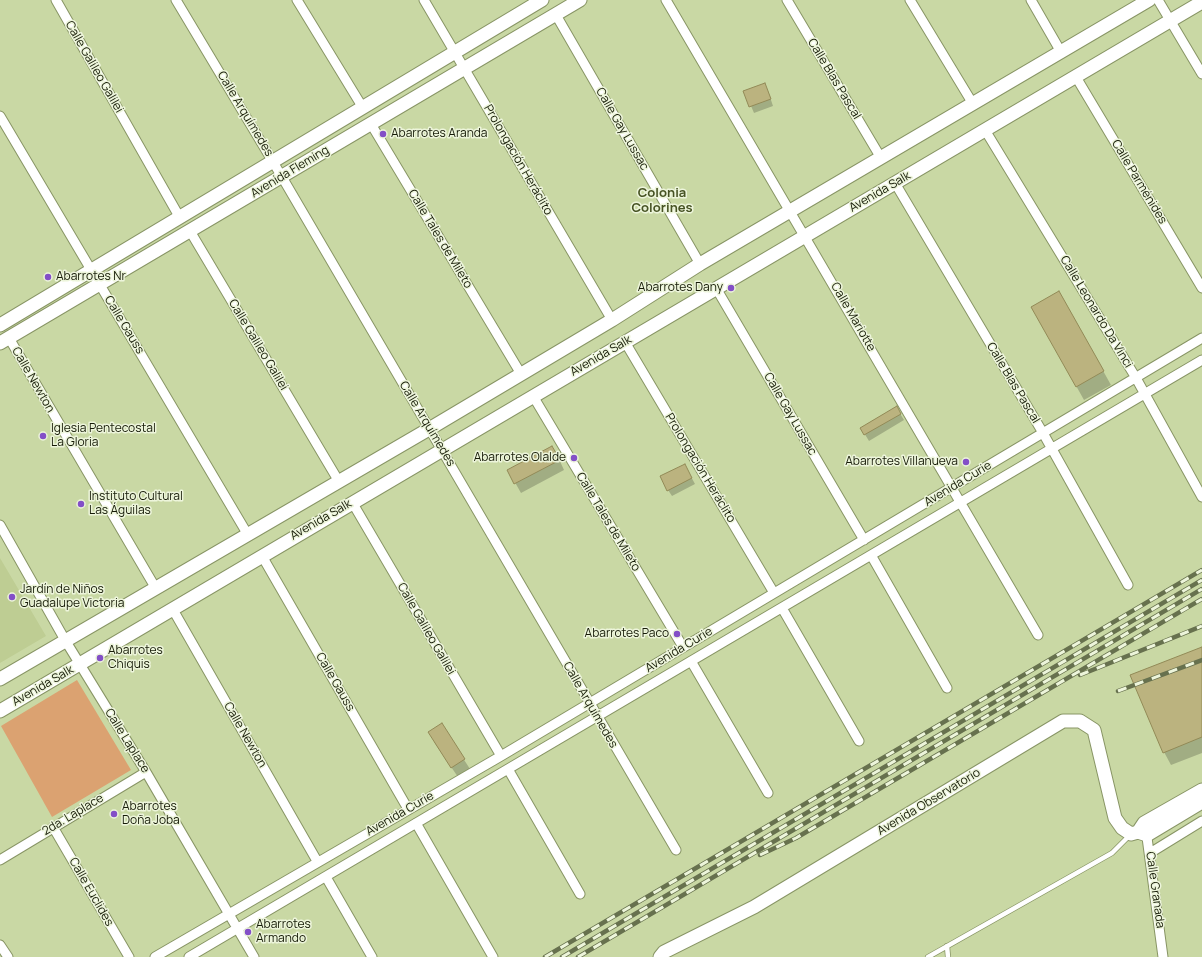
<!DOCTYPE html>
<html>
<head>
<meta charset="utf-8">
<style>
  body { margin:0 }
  canvas { display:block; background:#c9d8a4 }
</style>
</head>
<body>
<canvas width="1202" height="957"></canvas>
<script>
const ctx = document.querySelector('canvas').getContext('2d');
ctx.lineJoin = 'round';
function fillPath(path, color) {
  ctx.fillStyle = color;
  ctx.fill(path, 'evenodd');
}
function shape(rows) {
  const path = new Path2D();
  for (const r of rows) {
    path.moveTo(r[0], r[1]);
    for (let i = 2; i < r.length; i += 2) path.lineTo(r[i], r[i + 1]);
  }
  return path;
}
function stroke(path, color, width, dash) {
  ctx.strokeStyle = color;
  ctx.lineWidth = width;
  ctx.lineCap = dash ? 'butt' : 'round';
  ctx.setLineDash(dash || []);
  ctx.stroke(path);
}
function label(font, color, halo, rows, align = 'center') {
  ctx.font = font + ' Manrope,sans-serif';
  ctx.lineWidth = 3;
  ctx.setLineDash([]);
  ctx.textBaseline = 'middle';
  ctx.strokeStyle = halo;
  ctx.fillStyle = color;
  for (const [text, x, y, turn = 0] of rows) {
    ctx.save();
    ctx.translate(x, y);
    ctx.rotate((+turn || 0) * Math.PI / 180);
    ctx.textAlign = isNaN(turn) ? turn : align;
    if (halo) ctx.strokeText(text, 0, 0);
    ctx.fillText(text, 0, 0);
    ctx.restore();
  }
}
fillPath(shape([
  [0,558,46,636,0,663]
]), '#becd93');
fillPath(shape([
  [77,680,131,770,52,817,1,726]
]), '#dba271');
fillPath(shape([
  [768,91,773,106,754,113,745,92],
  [1059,292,1111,385,1084,400,1032,307],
  [896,407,904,420,869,441,861,428],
  [558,457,564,470,521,493,508,470],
  [688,471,695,484,672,496,668,490],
  [1202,648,1202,753,1171,765,1164,752],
  [441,724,470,769,458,777,434,742]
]), '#0003');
const building = shape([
  [765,83,771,99,749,107,743,91,765,83],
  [1059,291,1104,371,1076,387,1031,307,1059,291],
  [897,406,901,414,864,435,860,428,897,406],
  [552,446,560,460,514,484,507,470,552,446],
  [685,464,692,478,667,491,660,476,685,464],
  [1202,647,1202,737,1163,753,1130,675,1202,647],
  [442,723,465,759,451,768,428,732,442,723]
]);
fillPath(building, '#bbb37f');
stroke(building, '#928a57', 1);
const lane = shape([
  [947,946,948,957],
  [928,957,1112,853,1130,835]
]);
const street = shape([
  [56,0,180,218],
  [176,0,282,177,676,850],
  [297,0,363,108],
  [424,0,612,320],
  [666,0,1038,635],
  [787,0,881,158],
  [910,0,973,104],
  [1031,0,1061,52],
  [1158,0,1202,74],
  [556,15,700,264],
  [1076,77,1202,288],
  [0,116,248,535],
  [371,124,521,374],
  [985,130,1136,378,1202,497],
  [895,183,1043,433,1128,585],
  [190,231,338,480],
  [716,288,864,540],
  [9,338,155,587],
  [625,342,774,593],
  [533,396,683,647],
  [352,502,501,756],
  [0,525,65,640,146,772,254,957],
  [871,555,947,688],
  [262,556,408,809],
  [172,608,317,861],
  [782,608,859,741],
  [691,661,768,793],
  [508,769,580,894],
  [416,823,493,957],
  [53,827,129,957],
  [1146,830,1163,957],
  [1150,853,1202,821],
  [0,860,146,772],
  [326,877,372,957],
  [0,945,8,957],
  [155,957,501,756,1202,338],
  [189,957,1202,360]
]);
const secondary = shape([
  [0,325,542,0],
  [0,343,580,0],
  [0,679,429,429,612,320,700,264,1149,0],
  [0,711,1202,2],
  [1138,832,1144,823,1202,790],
  [660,957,664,952,754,907,1063,721,1080,721,1094,730,1115,818,1122,828,1131,834,1138,832,1147,835,1202,802]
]);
stroke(lane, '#889565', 6);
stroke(street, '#889565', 11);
stroke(secondary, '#889565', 15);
stroke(lane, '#fff', 4.5);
stroke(street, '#fff', 9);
stroke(secondary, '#fff', 13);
const rail = shape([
  [1080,675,1202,626],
  [1118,691,1202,660],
  [760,855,796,838,1202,599],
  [545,957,1202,570],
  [562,957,1202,580],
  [578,957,1202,589]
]);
stroke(rail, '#67714e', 4.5);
stroke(rail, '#edf5db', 3, [9]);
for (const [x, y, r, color] of [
  [383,134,4,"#834fc7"],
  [48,277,4,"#834fc7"],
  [731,288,4,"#834fc7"],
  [43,436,4,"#834fc7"],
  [574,458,4,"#834fc7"],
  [966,462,4,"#834fc7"],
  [81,504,4,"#834fc7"],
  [12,597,4,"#834fc7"],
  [677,634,4,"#834fc7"],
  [100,658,4,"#834fc7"],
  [114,814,4,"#834fc7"],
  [248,932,4,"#834fc7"]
]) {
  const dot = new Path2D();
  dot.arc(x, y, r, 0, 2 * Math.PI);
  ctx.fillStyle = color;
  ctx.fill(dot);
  stroke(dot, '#edf5db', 1.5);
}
label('12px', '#161b07', '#edf5db', [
  ["Calle Galileo Galilei",94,67,60],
  ["Calle Blas Pascal",834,79,59],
  ["Calle Arquímedes",245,114,59],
  ["Calle Gay Lussac",622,129,60],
  ["Prolongación Heráclito",518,160,60],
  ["Avenida Fleming",290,172,-31],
  ["Calle Parménides",1139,182,59],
  ["Avenida Salk",880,192,-30],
  ["Calle Tales de Mileto",440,239,59],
  ["Calle Leonardo Da Vinci",1096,312,59],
  ["Calle Mariotte",853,317,60],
  ["Calle Gauss",124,325,59],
  ["Calle Galileo Galilei",258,345,59],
  ["Avenida Salk",601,356,-30],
  ["Calle Newton",33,380,60],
  ["Calle Blas Pascal",1013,383,59],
  ["Calle Gay Lussac",790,414,60],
  ["Calle Arquímedes",427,424,59],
  ["Prolongación Heráclito",700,468,59],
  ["Avenida Curie",958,484,-31],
  ["Avenida Salk",321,520,-30],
  ["Calle Tales de Mileto",608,522,59],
  ["Calle Galileo Galilei",426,629,60],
  ["Avenida Curie",679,650,-31],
  ["Calle Gauss",335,682,60],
  ["Avenida Salk",43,686,-30],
  ["Calle Arquímedes",590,705,60],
  ["Calle Newton",245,735,60],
  ["Calle Laplace",127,741,58],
  ["Avenida Observatorio",929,802,-31],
  ["Avenida Curie",400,814,-30],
  ["2da. Laplace",73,815,-31],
  ["Calle Granada",1155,890,82],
  ["Calle Euclides",91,892,60]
]);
label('12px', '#161b07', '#edf5db', [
  ["Abarrotes Aranda",391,134],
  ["Abarrotes Nr",56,277],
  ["Abarrotes Dany",723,288,"right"],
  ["Iglesia Pentecostal",51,429],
  ["La Gloria",51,443],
  ["Abarrotes Olalde",566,458,"right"],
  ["Abarrotes Villanueva",958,462,"right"],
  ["Instituto Cultural",89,497],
  ["Las Águilas",89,511],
  ["Jardín de Niños",20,590],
  ["Guadalupe Victoria",20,604],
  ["Abarrotes Paco",669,634,"right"],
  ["Abarrotes",108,651],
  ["Chiquis",108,665],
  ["Abarrotes",122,807],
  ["Doña Joba",122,821],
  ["Abarrotes",256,925],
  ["Armando",256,939]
], 'left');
label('bold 13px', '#475324', '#edf5db', [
  ["Colonia",662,193],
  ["Colorines",662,208]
]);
</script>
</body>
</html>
